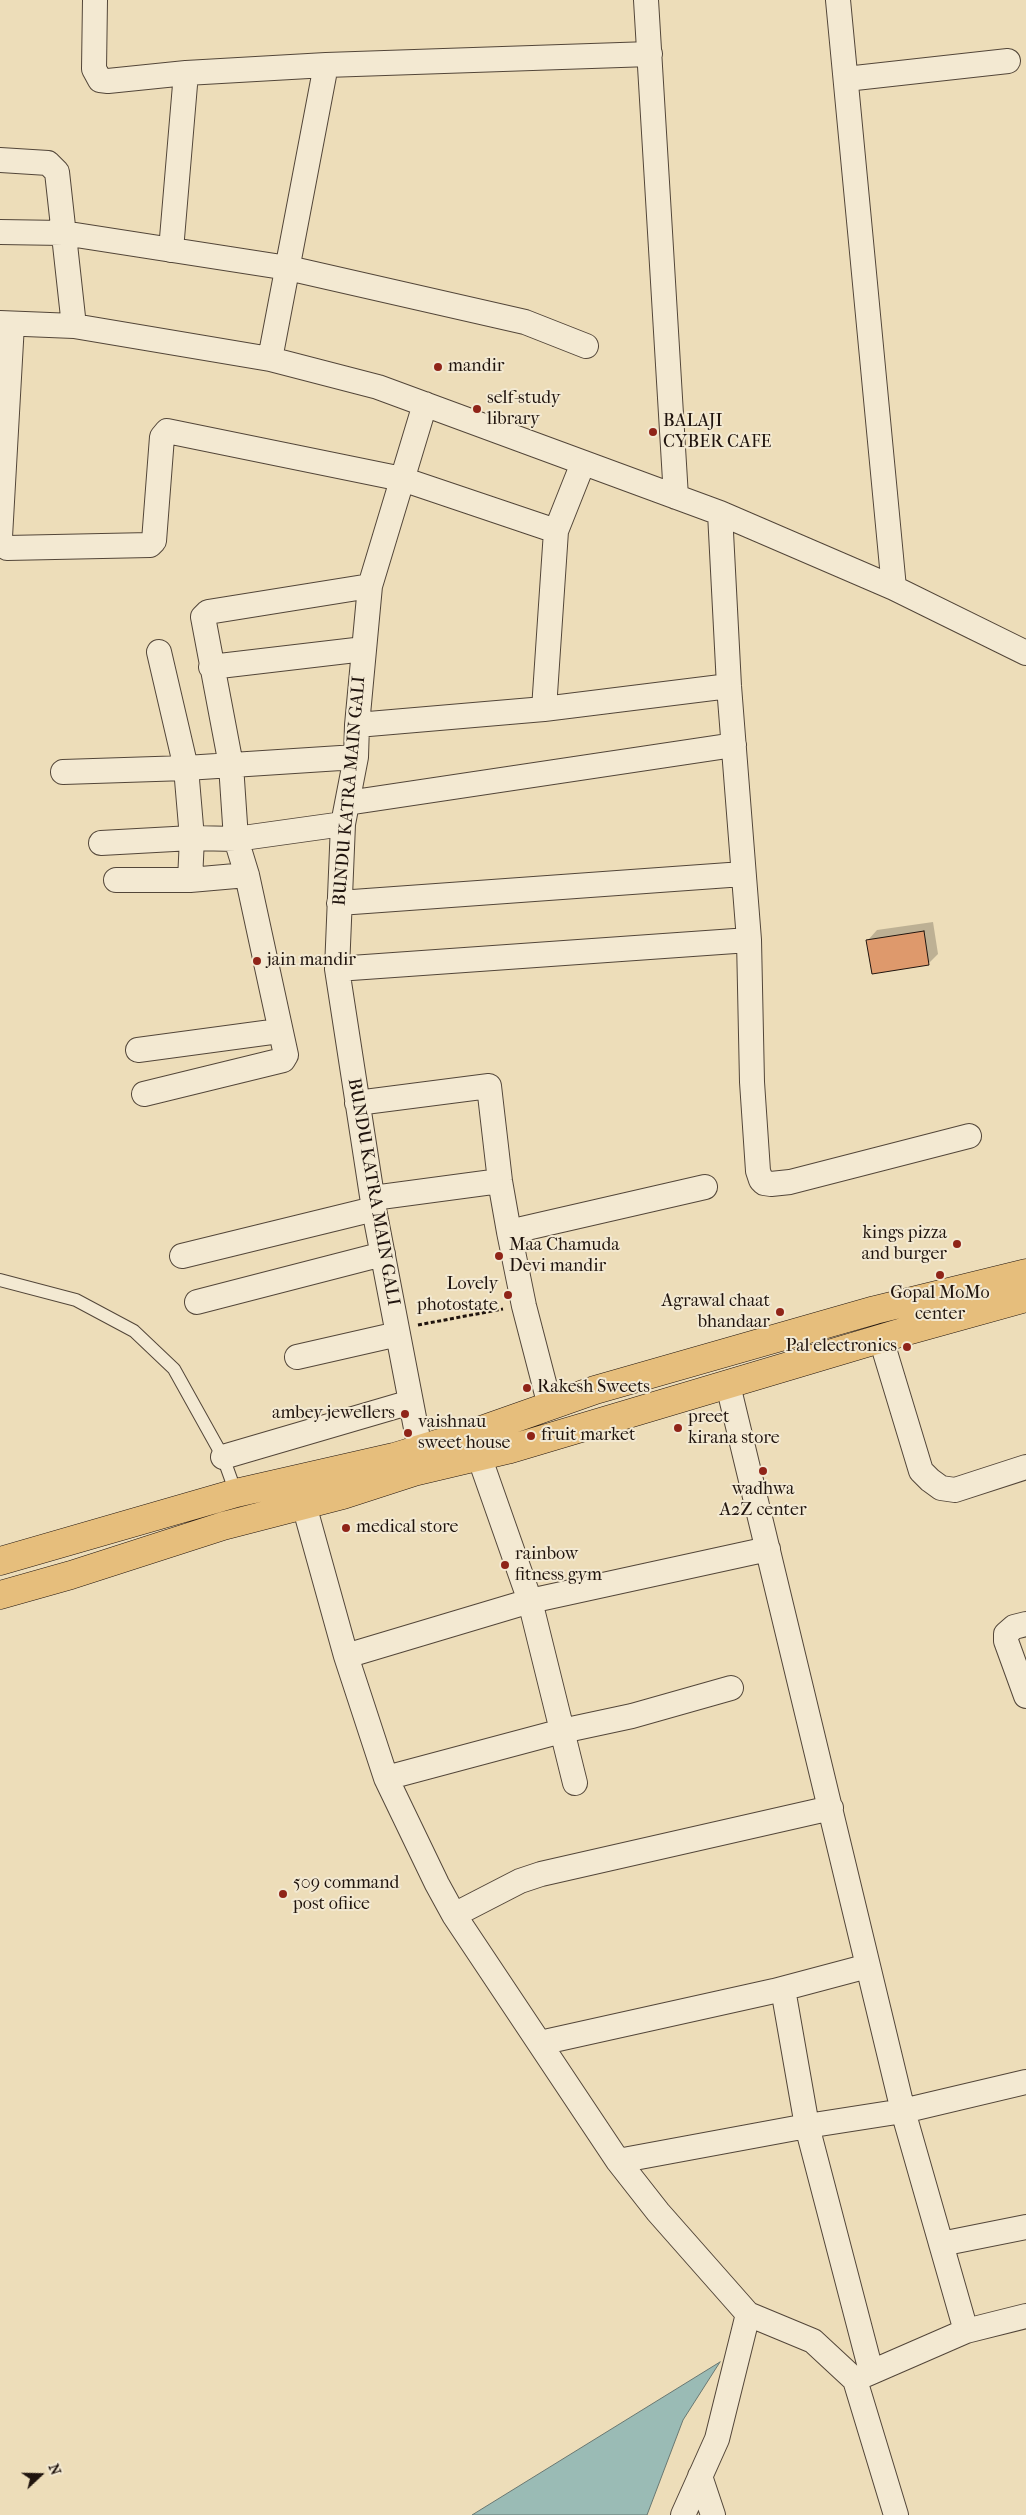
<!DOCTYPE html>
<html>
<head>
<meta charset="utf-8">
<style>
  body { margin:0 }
  #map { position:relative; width:1026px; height:2515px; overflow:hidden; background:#edddb9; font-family:"IM FELL French Canon",serif }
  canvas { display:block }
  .north { position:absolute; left:15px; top:2450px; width:50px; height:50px; -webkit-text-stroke:4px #f3e9d2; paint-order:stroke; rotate:69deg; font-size:14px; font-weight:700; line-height:20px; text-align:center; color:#20140e }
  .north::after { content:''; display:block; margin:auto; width:18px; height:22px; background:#20140e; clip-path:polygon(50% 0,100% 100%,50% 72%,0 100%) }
</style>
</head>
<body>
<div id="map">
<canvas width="1026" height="2515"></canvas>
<div class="north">N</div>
</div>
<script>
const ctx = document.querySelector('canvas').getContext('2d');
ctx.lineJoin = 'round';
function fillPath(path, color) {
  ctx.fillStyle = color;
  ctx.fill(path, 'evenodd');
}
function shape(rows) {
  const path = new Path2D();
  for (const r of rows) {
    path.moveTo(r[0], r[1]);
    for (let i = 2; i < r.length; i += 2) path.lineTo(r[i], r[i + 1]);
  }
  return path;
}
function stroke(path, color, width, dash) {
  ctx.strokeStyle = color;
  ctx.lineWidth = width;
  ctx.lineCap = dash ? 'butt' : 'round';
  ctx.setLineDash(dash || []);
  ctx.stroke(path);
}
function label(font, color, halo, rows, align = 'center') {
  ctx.font = font + ' "IM FELL French Canon",serif';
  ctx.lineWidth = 4;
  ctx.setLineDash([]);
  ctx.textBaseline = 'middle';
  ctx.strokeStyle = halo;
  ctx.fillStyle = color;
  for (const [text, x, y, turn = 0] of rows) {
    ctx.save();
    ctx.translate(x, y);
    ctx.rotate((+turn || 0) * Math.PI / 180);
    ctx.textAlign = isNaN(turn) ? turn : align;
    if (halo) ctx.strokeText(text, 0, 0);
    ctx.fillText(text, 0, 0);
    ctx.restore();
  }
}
const water = shape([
  [720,2362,683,2420,647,2515,472,2515,720,2362]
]);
fillPath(water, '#9abbb5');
stroke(water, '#697872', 1);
fillPath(shape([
  [933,922,938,954,929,963,868,940,877,930]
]), '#0003');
const building = shape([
  [924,931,929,965,872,974,866,940,924,931]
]);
fillPath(building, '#de996c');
stroke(building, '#20140e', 1);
const service = shape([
  [0,1280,76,1300,134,1331,174,1369,223,1457,236,1493]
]);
const minor = shape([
  [95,0,94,69,100,80,108,81,186,73,326,65,650,54],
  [646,0,676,497],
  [838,0,894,588],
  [846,79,1008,61],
  [0,160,48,163,57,172,74,326],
  [0,232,63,233,288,268,525,322,586,346],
  [171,250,186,73],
  [0,323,74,326,270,359,378,387,720,513,894,588,1026,653],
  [270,359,326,65],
  [720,513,729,686,749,940,752,1082,758,1171,761,1180,764,1183,771,1184,790,1182,969,1136],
  [0,537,12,324],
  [0,542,7,548,150,545,154,541,162,437,167,431,402,479,556,531],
  [211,667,364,649],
  [544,709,556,531,583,463],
  [357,725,544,709,729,686],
  [63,772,186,768,356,757],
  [347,803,734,745],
  [101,843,192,838,236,839,343,824],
  [116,880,190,880,192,838,186,768,159,652],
  [190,880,247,875],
  [339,903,743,874],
  [337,969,749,940],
  [138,1050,279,1031],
  [144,1094,283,1060,286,1055,247,875,236,839,231,765,203,617,208,612,370,586],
  [357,1103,489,1086,500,1181,509,1232,524,1306,550,1406],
  [373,1198,500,1181],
  [509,1232,705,1187],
  [182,1256,374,1209],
  [197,1302,383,1254],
  [881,1339,921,1471,930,1480,941,1488,955,1490,1026,1467],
  [297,1357,398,1334],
  [728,1385,903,2111,966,2331],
  [420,1449,374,1209,337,969,343,824,356,757,357,725,370,586,425,404],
  [479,1456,530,1601,575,1783],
  [223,1457,411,1402],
  [299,1487,346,1656,386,1778,437,1884,454,1915,618,2161,658,2212,748,2314,813,2341,855,2380,896,2515],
  [1026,1624,1014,1627,1006,1634,1006,1641,1026,1696],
  [346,1656,530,1601,768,1549],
  [386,1778,562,1731,632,1716,731,1688],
  [454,1915,520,1881,541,1874,831,1808],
  [783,1989,807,2126,871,2371],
  [540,2043,774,1991,868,1966],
  [618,2161,807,2126,903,2111,1026,2082],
  [941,2244,1026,2227],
  [858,2378,966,2331,1026,2316],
  [700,2476,713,2515],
  [683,2515,717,2439,748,2314]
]);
const trunk = shape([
  [0,1561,236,1493,394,1457,473,1433,595,1390,875,1310,1026,1273],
  [0,1595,71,1575,223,1526,343,1495,414,1472,507,1450,903,1332,1026,1298]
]);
stroke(service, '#534639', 14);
stroke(minor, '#534639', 26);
stroke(trunk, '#20140e', 29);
stroke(shape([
  [418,1325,503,1309]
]), '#20140e', 3, [4, 2.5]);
stroke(service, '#f3e9d2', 12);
stroke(minor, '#f3e9d2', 24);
stroke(trunk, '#e6be7c', 28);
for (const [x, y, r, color] of [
  [438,367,5,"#8f2418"],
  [477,409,5,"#8f2418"],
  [653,432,5,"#8f2418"],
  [257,961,5,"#8f2418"],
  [957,1244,5,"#8f2418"],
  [499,1256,5,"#8f2418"],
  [940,1275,5,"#8f2418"],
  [508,1295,5,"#8f2418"],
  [780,1312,5,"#8f2418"],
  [907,1347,5,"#8f2418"],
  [527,1388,5,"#8f2418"],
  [405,1414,5,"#8f2418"],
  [678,1428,5,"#8f2418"],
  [408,1433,5,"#8f2418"],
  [531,1436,5,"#8f2418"],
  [763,1471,5,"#8f2418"],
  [346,1528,5,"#8f2418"],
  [505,1565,5,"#8f2418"],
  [283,1894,5,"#8f2418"]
]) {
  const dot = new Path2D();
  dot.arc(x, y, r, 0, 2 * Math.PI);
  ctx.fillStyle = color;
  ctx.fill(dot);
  stroke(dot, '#f3e9d2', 2);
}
label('18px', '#20140e', '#f3e9d2', [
  ["mandir",448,367],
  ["self-study",487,399],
  ["library",487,420],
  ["BALAJI",663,422],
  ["CYBER CAFE",663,443],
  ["jain mandir",267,961],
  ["kings pizza",947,1234,"right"],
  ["and burger",947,1255,"right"],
  ["Maa Chamuda",509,1246],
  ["Devi mandir",509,1267],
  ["Lovely",498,1285,"right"],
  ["photostate",498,1306,"right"],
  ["Gopal MoMo",940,1294,"center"],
  ["center",940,1315,"center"],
  ["Agrawal chaat",770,1302,"right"],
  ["bhandaar",770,1323,"right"],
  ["Pal electronics",897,1347,"right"],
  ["Rakesh Sweets",537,1388],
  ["ambey jewellers",395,1414,"right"],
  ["preet",688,1418],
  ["kirana store",688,1439],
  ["vaishnau",418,1423],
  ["sweet house",418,1444],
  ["fruit market",541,1436],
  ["wadhwa",763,1490,"center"],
  ["A2Z center",763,1511,"center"],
  ["medical store",356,1528],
  ["rainbow",515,1555],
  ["fitness gym",515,1576],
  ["509 command",293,1884],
  ["post ofiice",293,1905]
], 'left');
label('18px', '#20140e', '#f3e9d2', [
  ["BUNDU KATRA MAIN GALI",350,791,-85],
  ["BUNDU KATRA MAIN GALI",373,1192,80]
]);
</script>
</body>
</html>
